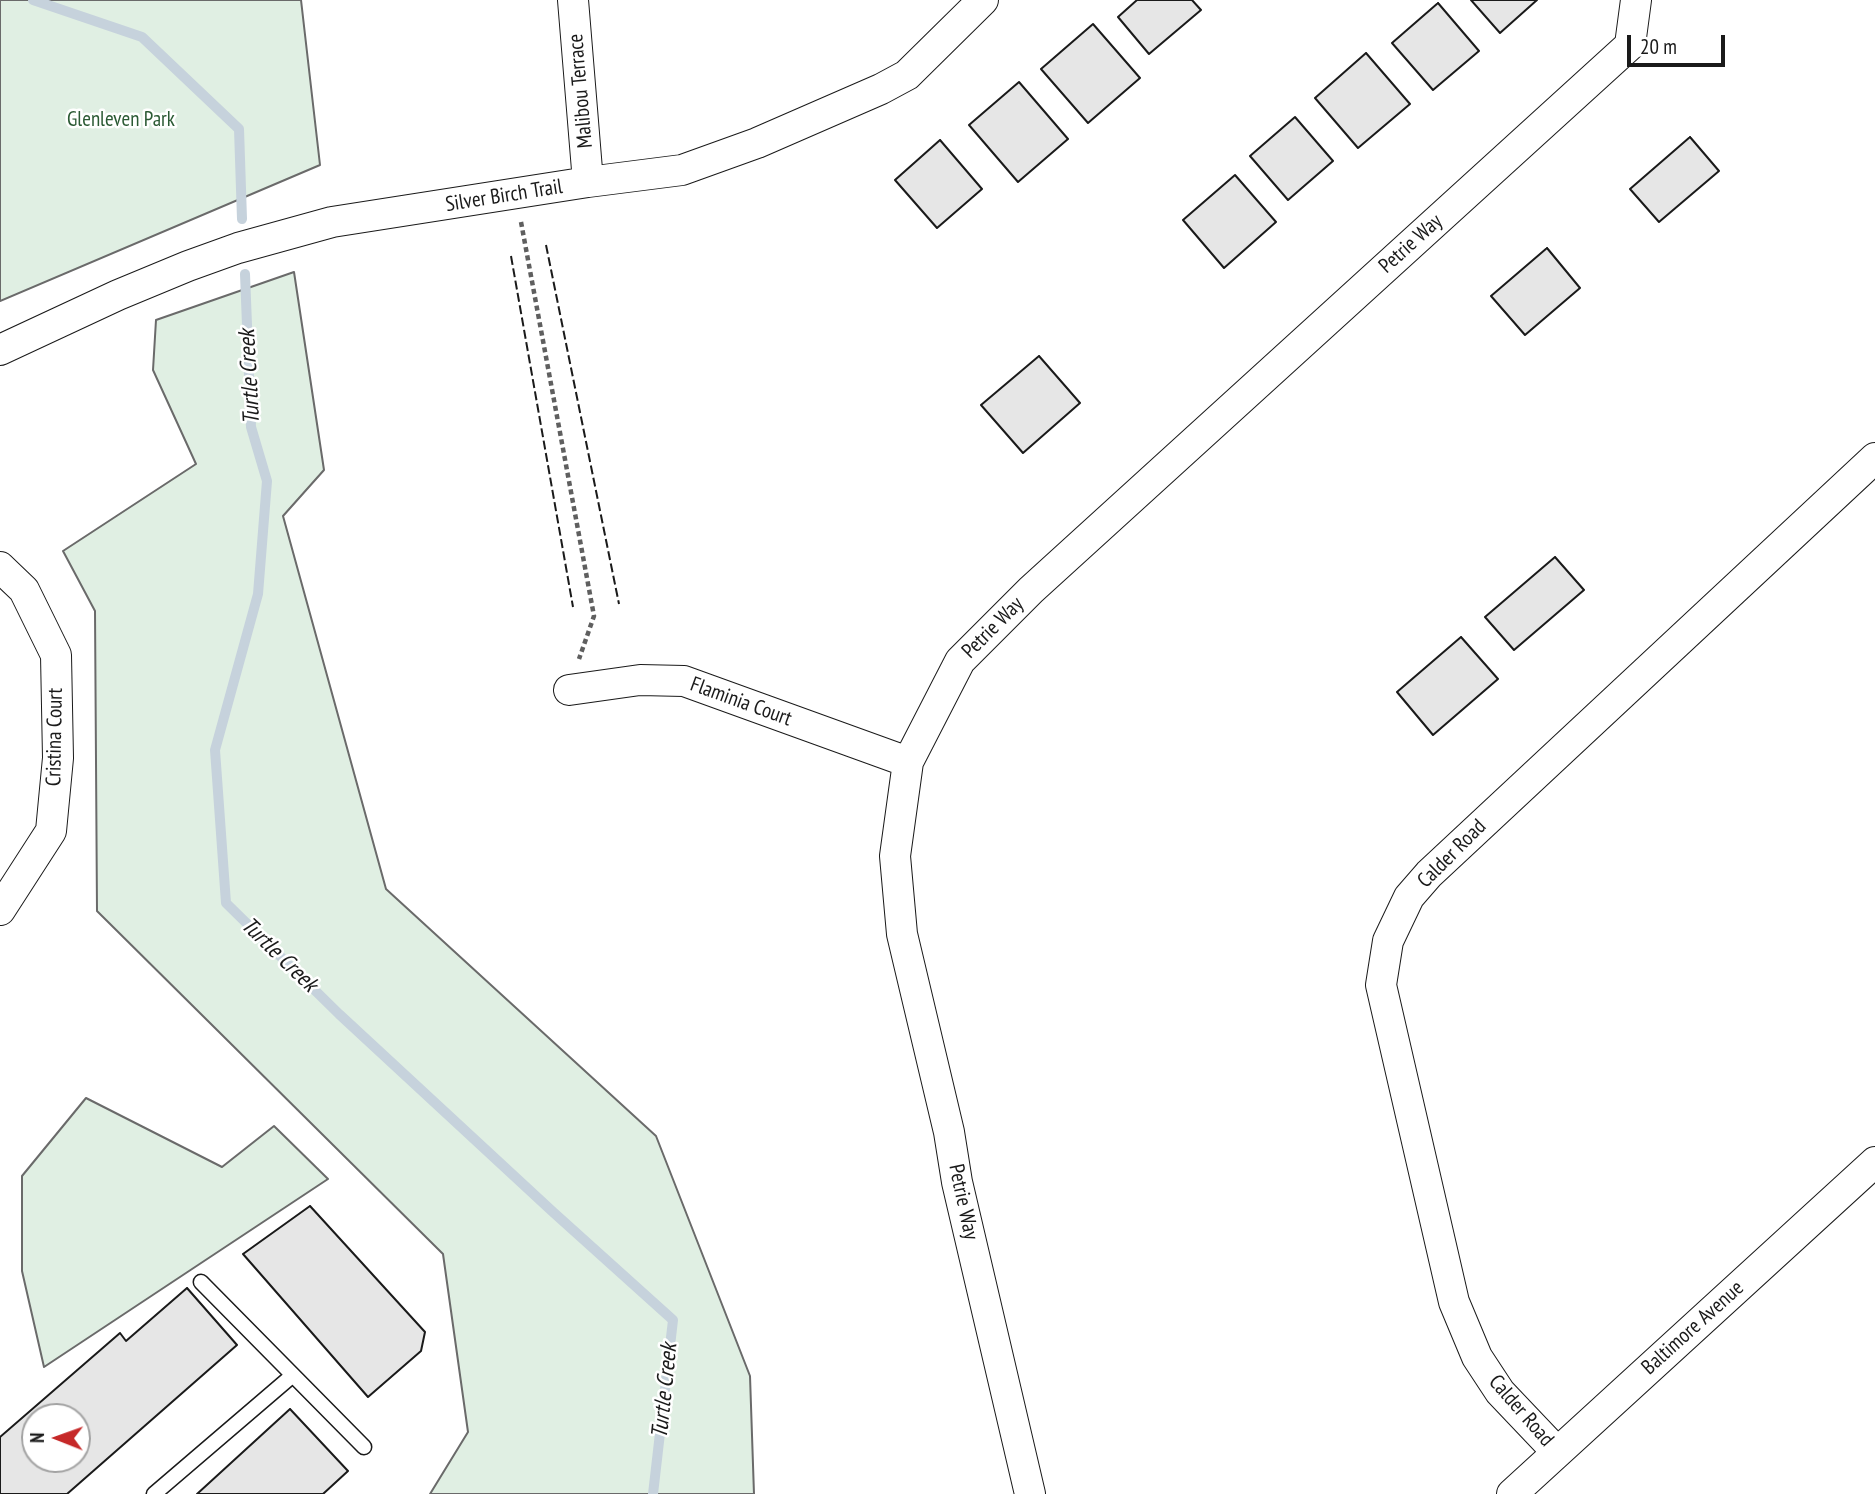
<!DOCTYPE html>
<html>
<head>
<meta charset="utf-8">
<style>
  body { margin:0 }
  #map { position:relative; width:1875px; height:1494px; overflow:hidden; background:#fff; font-family:"PT Sans Narrow",sans-serif }
  canvas { display:block }
  .north { position:absolute; left:21px; top:1403px; width:70px; height:70px; box-sizing:border-box; background:#fff; border:2px solid #a3a3a3; border-radius:50%; rotate:271deg; font-size:19px; font-weight:700; line-height:28px; text-align:center; color:#1a1a1a }
  .north::after { content:''; display:block; margin:auto; width:24px; height:32px; background:#c62828; clip-path:polygon(50% 0,100% 100%,50% 72%,0 100%) }
  .scale { position:absolute; left:1627px; top:35px; width:98px; height:32px; box-sizing:border-box; border:4px solid #1a1a1a; border-top:0; padding-left:9px; font-size:21px; line-height:24px; white-space:nowrap; color:#1a1a1a; -webkit-text-stroke:5px #fff; paint-order:stroke }
</style>
</head>
<body>
<div id="map">
<canvas width="1875" height="1494"></canvas>
<div class="north">N</div>
<div class="scale">20 m</div>
</div>
<script>
const ctx = document.querySelector('canvas').getContext('2d');
ctx.lineJoin = 'round';
function fillPath(path, color) {
  ctx.fillStyle = color;
  ctx.fill(path, 'evenodd');
}
function shape(rows) {
  const path = new Path2D();
  for (const r of rows) {
    path.moveTo(r[0], r[1]);
    for (let i = 2; i < r.length; i += 2) path.lineTo(r[i], r[i + 1]);
  }
  return path;
}
function stroke(path, color, width, dash) {
  ctx.strokeStyle = color;
  ctx.lineWidth = width;
  ctx.lineCap = dash ? 'butt' : 'round';
  ctx.setLineDash(dash || []);
  ctx.stroke(path);
}
function label(font, color, halo, rows, align = 'center') {
  ctx.font = font + ' "PT Sans Narrow",sans-serif';
  ctx.lineWidth = 5;
  ctx.setLineDash([]);
  ctx.textBaseline = 'middle';
  ctx.strokeStyle = halo;
  ctx.fillStyle = color;
  for (const [text, x, y, turn = 0] of rows) {
    ctx.save();
    ctx.translate(x, y);
    ctx.rotate((+turn || 0) * Math.PI / 180);
    ctx.textAlign = isNaN(turn) ? turn : align;
    if (halo) ctx.strokeText(text, 0, 0);
    ctx.fillText(text, 0, 0);
    ctx.restore();
  }
}
const green = shape([
  [0,0,301,0,320,165,0,301,0,0],
  [294,272,324,470,283,516,386,889,656,1136,750,1376,754,1494,430,1494,468,1432,443,1254,97,911,95,611,63,551,196,464,153,370,156,320,294,272],
  [86,1098,222,1167,274,1126,328,1179,44,1367,22,1271,22,1176,86,1098]
]);
fillPath(green, '#e0efe3');
stroke(green, '#6a6a6a', 2);
stroke(shape([
  [33,0,142,37,239,129,242,219],
  [245,274,251,427,267,481,258,594,215,750,226,903,339,1014,553,1212,673,1320,653,1494]
]), '#c6d2dc', 10);
const building = shape([
  [1137,0,1192,0,1201,10,1149,54,1118,17,1137,0],
  [1471,0,1537,0,1500,33,1471,0],
  [1438,3,1479,51,1433,90,1392,43,1438,3],
  [1093,24,1140,78,1088,123,1041,69,1093,24],
  [1366,53,1410,104,1358,148,1315,98,1366,53],
  [1019,82,1068,139,1018,182,969,125,1019,82],
  [1295,117,1333,161,1288,200,1250,156,1295,117],
  [1690,137,1719,171,1659,222,1630,189,1690,137],
  [940,140,982,189,937,228,895,180,940,140],
  [1235,175,1276,222,1224,268,1183,220,1235,175],
  [1547,248,1580,288,1525,335,1491,296,1547,248],
  [1039,356,1080,403,1023,453,981,405,1039,356],
  [1555,557,1584,590,1514,650,1485,617,1555,557],
  [1461,637,1498,679,1433,735,1397,692,1461,637],
  [310,1206,425,1332,421,1351,368,1397,243,1254,310,1206],
  [187,1288,237,1345,67,1494,0,1494,0,1437,120,1333,126,1341,187,1288],
  [35,1417,77,1417,77,1459,35,1459,35,1417],
  [290,1409,348,1471,323,1494,197,1494,290,1409]
]);
fillPath(building, '#e6e6e6');
stroke(building, '#1a1a1a', 2);
const service = shape([
  [201,1282,364,1447],
  [154,1494,293,1375]
]);
const minor = shape([
  [573,0,588,182],
  [0,350,118,295,188,266,238,248,332,222,588,182,682,170,757,143,881,89,907,75,983,0],
  [0,567,24,590,56,655,58,758,51,831,0,910],
  [569,690,640,680,684,681,908,762],
  [1557,1452,1500,1392,1477,1357,1454,1302,1381,985,1388,941,1409,897,1429,874,1875,458],
  [1030,1494,957,1182,949,1132,902,934,895,856,908,762,960,661,1031,590,1630,45,1636,0],
  [1512,1494,1875,1162]
]);
stroke(service, '#1a1a1a', 17);
stroke(minor, '#1a1a1a', 32);
stroke(shape([
  [521,222,594,616,579,659]
]), '#5f5f5f', 4.5, [5, 3.5]);
stroke(service, '#fff', 14);
stroke(minor, '#fff', 30);
stroke(shape([
  [546,245,619,604],
  [511,256,573,607]
]), '#1a1a1a', 2, [9, 3.5]);
label('21px', '#1a1a1a', '#fff', [
  ["Malibou Terrace",581,91,-95],
  ["Silver Birch Trail",504,196,-9],
  ["Petrie Way",1411,244,-42],
  ["Petrie Way",993,628,-45],
  ["Flaminia Court",741,702,20],
  ["Cristina Court",55,737,-89],
  ["Calder Road",1452,854,-45],
  ["Petrie Way",963,1202,78],
  ["Baltimore Avenue",1693,1328,-42],
  ["Calder Road",1521,1411,49]
]);
label('21px', '#2b5a34', '#fff', [
  ["Glenleven Park",121,120]
]);
label('italic 23px', '#1a1a1a', '#fff', [
  ["Turtle Creek",250,377,-93],
  ["Turtle Creek",279,955,44],
  ["Turtle Creek",665,1391,-84]
]);
</script>
</body>
</html>
